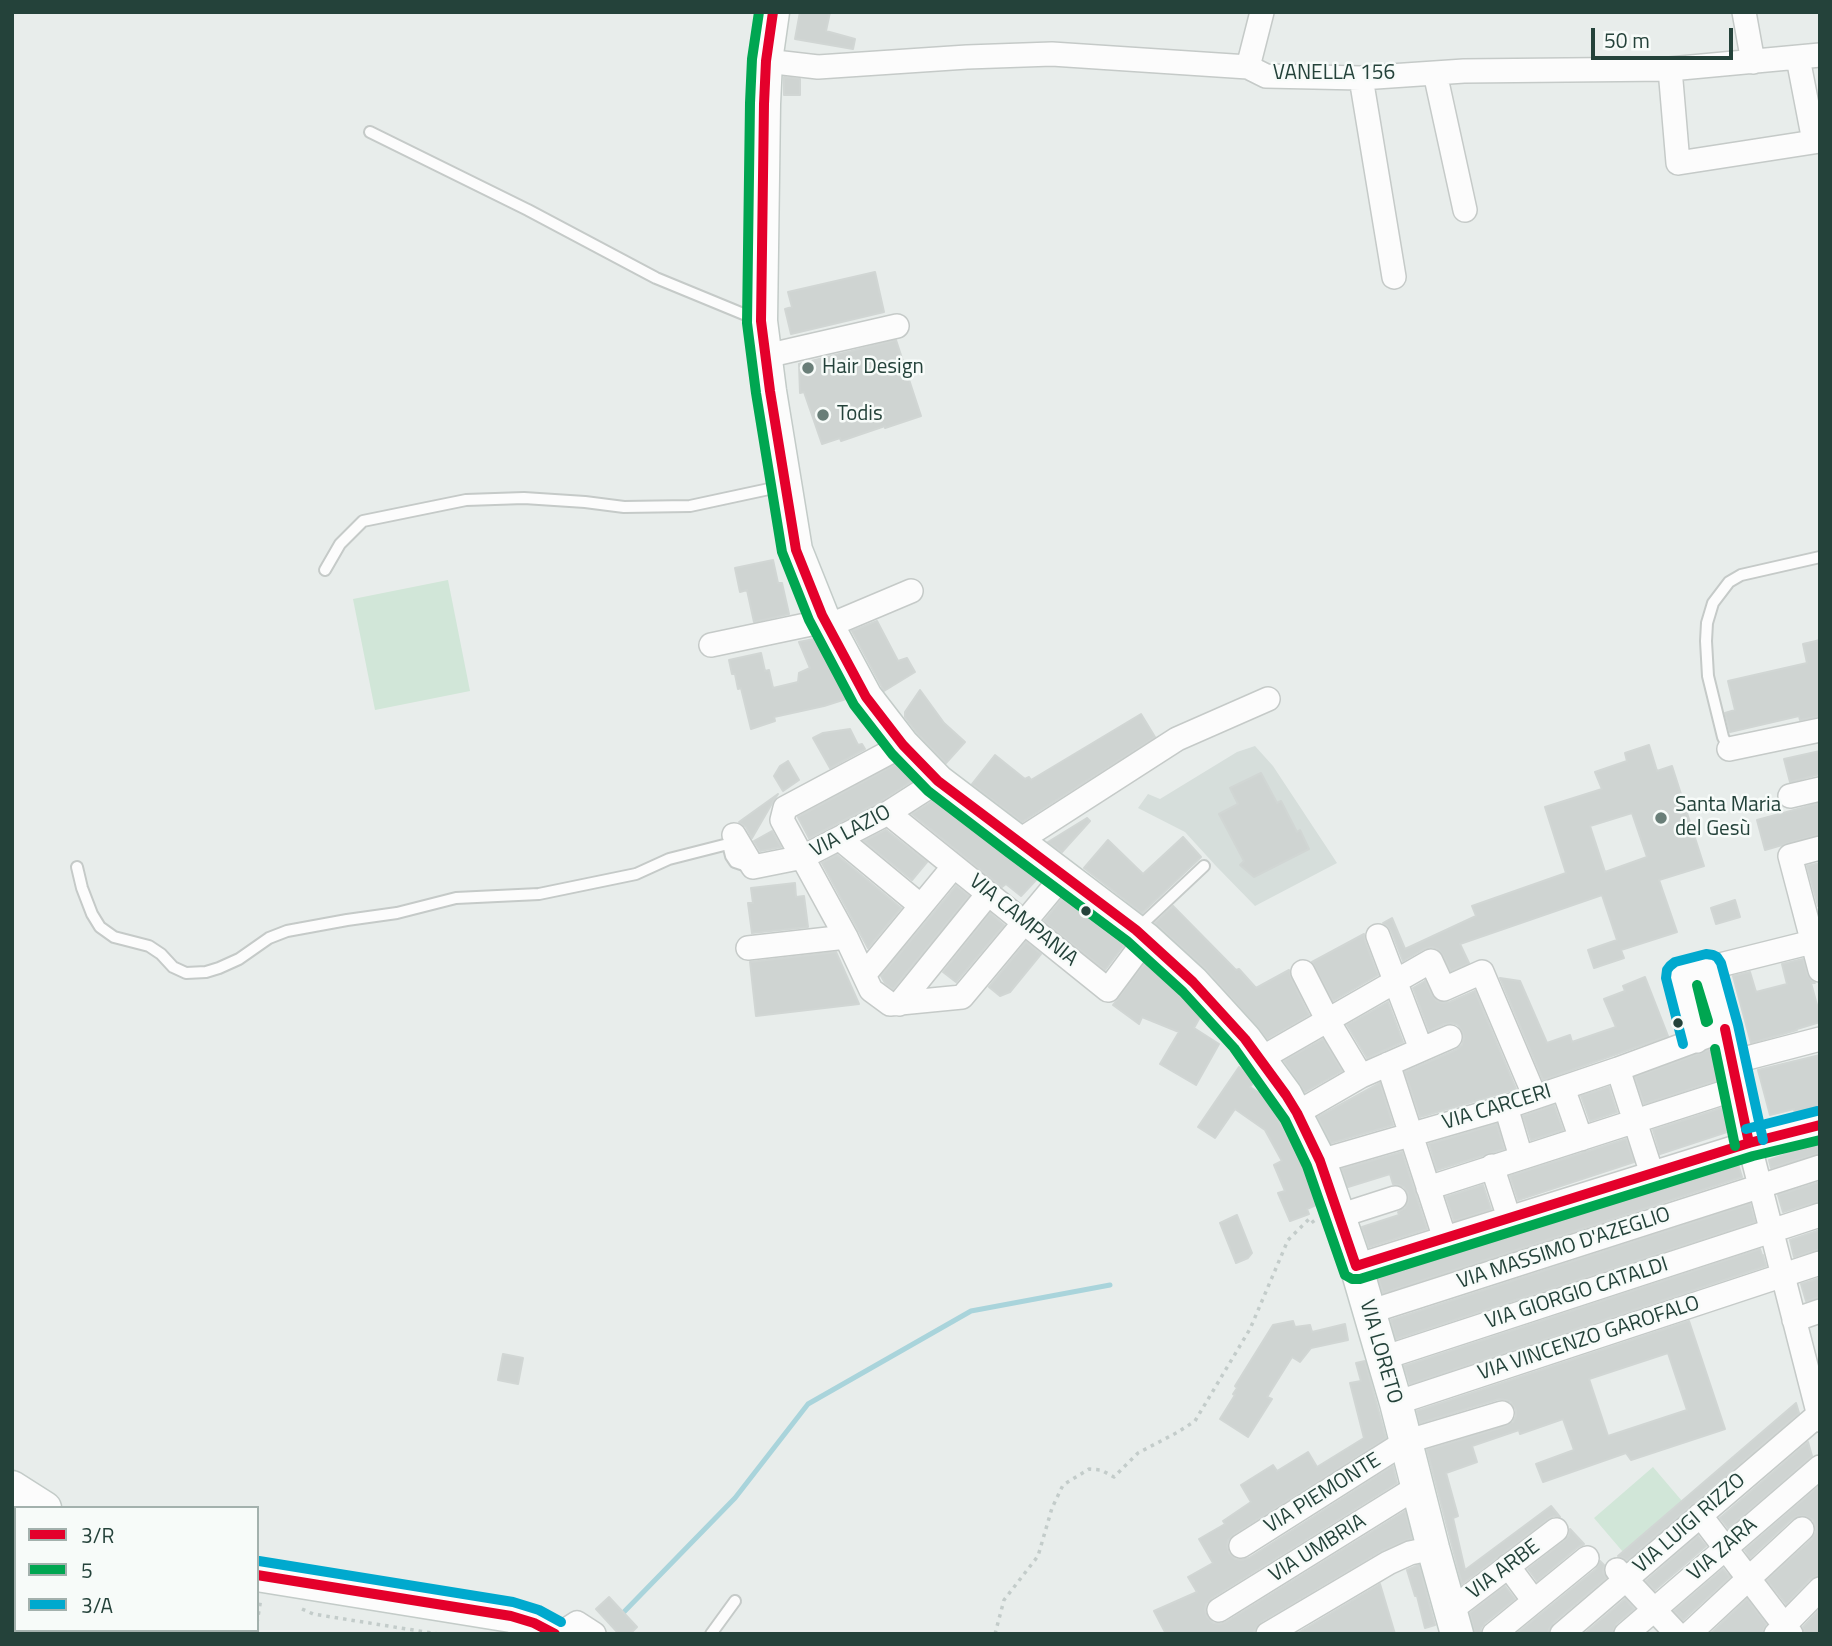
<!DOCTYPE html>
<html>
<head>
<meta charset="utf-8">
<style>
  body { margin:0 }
  #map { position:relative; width:1832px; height:1646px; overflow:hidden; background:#e8edeb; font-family:"Titillium Web",sans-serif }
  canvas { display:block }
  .frame { position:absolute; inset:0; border:14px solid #24423a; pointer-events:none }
  .legend { position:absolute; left:14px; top:1506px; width:245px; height:126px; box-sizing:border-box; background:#f7fbf9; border:2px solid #a3b1ad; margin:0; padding:9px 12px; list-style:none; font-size:21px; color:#24423a }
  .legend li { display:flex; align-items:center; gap:14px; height:35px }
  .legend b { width:35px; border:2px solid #a3b1ad }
  .scale { position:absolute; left:1591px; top:28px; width:142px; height:32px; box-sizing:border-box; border:4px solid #24423a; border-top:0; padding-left:9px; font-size:21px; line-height:24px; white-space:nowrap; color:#24423a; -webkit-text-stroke:5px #f7fbf9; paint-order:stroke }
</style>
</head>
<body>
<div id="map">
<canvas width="1832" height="1646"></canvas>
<div class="frame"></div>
<ul class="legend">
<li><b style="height:9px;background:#e4002b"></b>3/R</li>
<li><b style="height:9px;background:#00a651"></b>5</li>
<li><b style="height:9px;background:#00a9ce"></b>3/A</li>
</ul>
<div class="scale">50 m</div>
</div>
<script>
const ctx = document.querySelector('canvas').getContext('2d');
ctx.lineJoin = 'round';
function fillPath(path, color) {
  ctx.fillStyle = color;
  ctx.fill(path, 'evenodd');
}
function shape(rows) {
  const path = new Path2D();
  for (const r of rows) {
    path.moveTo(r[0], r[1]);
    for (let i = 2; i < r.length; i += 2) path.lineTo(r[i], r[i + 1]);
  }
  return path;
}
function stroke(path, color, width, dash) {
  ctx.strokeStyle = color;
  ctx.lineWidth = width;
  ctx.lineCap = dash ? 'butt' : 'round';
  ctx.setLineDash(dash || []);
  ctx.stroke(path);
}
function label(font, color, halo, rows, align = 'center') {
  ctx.font = font + ' "Titillium Web",sans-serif';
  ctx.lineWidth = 5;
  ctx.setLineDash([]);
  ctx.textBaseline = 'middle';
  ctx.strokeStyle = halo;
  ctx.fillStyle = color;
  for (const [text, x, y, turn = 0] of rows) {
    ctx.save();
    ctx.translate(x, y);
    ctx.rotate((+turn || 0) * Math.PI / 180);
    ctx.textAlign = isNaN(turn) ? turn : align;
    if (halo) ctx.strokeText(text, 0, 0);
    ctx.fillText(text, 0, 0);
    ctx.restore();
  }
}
fillPath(shape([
  [1255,746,1273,766,1337,863,1255,906,1216,866,1185,832,1138,808,1148,794,1160,799,1237,752]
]), '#d6dedb');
fillPath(shape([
  [448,580,470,691,375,710,353,599],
  [1653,1467,1682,1501,1623,1552,1594,1518]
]), '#d1e6d8');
stroke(shape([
  [620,1616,735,1498,808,1404,971,1311,1110,1285]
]), '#a9d4db', 5);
const building = shape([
  [800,12,830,12,826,31,855,39,853,49,795,39,800,12],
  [784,77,800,79,800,95,784,95,784,77],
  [875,272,884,312,791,334,785,309,792,307,788,292,875,272],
  [896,340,921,416,885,428,885,426,841,441,840,438,822,444,804,392,800,393,799,364,896,340],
  [773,560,778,583,782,583,789,614,754,622,747,590,740,592,735,568,773,560],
  [877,621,898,661,907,658,915,672,884,691,852,631,877,621],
  [814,639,846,699,824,706,774,717,775,721,751,729,741,688,738,689,735,674,732,674,729,660,761,653,765,671,769,670,773,688,798,682,799,673,810,668,799,642,814,639],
  [1820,640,1820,716,1800,720,1799,716,1730,732,1725,713,1735,710,1728,681,1807,663,1803,644,1820,640],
  [920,690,944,723,965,742,946,763,917,733,905,717,905,712,920,690],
  [1141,714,1155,737,1022,822,972,784,995,755,1025,779,1029,777,1031,780,1141,714],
  [850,729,858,745,862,744,865,749,830,768,813,738,823,733,850,729],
  [1649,745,1657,771,1672,766,1704,866,1659,880,1677,932,1621,950,1624,958,1594,968,1588,950,1617,940,1602,895,1460,944,1469,963,1451,971,1443,955,1438,949,1432,947,1424,949,1403,961,1391,931,1387,926,1383,923,1392,918,1405,949,1476,916,1472,906,1566,873,1545,807,1602,789,1595,772,1627,761,1625,753,1649,745],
  [1632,813,1647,857,1605,872,1590,826,1632,813],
  [1820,751,1820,774,1790,782,1784,759,1820,751],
  [788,761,799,780,783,791,774,776,780,766,788,761],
  [896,764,912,781,881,801,809,838,798,817,896,764],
  [1261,773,1277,803,1281,801,1297,832,1300,830,1309,849,1254,877,1240,865,1244,861,1219,814,1238,804,1230,788,1261,773],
  [778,794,774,800,752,838,746,827,739,822,778,794],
  [933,801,1037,879,1021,896,1006,884,1002,887,912,814,933,801],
  [1820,803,1820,834,1765,850,1757,820,1820,803],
  [1087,818,1090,821,1062,852,1048,842,1087,818],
  [886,830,927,862,912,880,864,841,886,830],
  [772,831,781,847,760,851,754,841,772,831],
  [1183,837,1201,857,1142,913,1084,868,1108,840,1143,874,1183,837],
  [837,855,901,908,868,948,822,863,837,855],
  [1820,863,1820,906,1818,906,1807,866,1820,863],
  [795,883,796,897,804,896,808,927,752,933,748,903,753,903,751,888,795,883],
  [956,886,969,896,893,989,885,983,881,976,956,886],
  [1062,899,1124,945,1105,970,1044,921,1062,899],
  [1735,900,1740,917,1716,924,1711,908,1735,900],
  [1173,906,1236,970,1239,969,1256,988,1289,970,1291,978,1309,1015,1267,1039,1207,970,1155,923,1173,906],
  [990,913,1004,925,956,982,943,972,990,913],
  [1364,934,1365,941,1378,975,1333,1001,1312,962,1364,934],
  [1026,942,1041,954,1010,992,1000,996,989,987,1026,942],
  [836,952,859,1004,756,1016,750,962,836,952],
  [1803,959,1807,974,1810,979,1815,983,1811,983,1820,1016,1820,1022,1797,1029,1797,1030,1751,1043,1733,976,1750,972,1756,992,1787,984,1782,964,1803,959],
  [1145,963,1180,995,1200,1017,1194,1028,1219,1044,1196,1085,1160,1064,1179,1032,1142,1017,1139,1024,1113,1005,1145,963],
  [1645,977,1668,1036,1543,1080,1500,978,1520,981,1547,1043,1570,1035,1572,1042,1616,1027,1604,999,1625,991,1623,986,1645,977],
  [1425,981,1432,995,1437,1001,1442,1003,1450,1002,1475,991,1516,1089,1420,1117,1405,1072,1456,1050,1462,1045,1464,1038,1462,1031,1458,1025,1452,1023,1444,1024,1429,1031,1413,988,1425,981],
  [1388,1002,1403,1042,1367,1058,1347,1025,1388,1002],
  [1323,1039,1342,1071,1305,1092,1284,1061,1323,1039],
  [1709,1050,1717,1071,1718,1080,1644,1104,1635,1077,1709,1050],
  [1820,1055,1820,1108,1795,1114,1794,1109,1770,1115,1758,1070,1820,1055],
  [1239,1067,1247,1073,1254,1082,1250,1087,1264,1096,1270,1105,1303,1168,1316,1205,1307,1209,1309,1214,1290,1221,1278,1193,1285,1191,1274,1165,1282,1161,1265,1130,1235,1109,1215,1138,1198,1127,1239,1067],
  [1380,1083,1393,1125,1331,1143,1318,1117,1380,1083],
  [1609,1087,1617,1112,1590,1121,1581,1096,1609,1087],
  [1554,1105,1563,1130,1531,1140,1523,1116,1554,1105],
  [1722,1108,1730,1131,1660,1154,1653,1130,1722,1108],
  [1497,1124,1504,1149,1437,1170,1429,1144,1497,1124],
  [1626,1139,1634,1162,1518,1200,1510,1176,1626,1139],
  [1820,1143,1820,1153,1771,1168,1769,1160,1820,1143],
  [1402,1152,1427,1229,1369,1247,1362,1227,1399,1215,1398,1212,1405,1208,1408,1202,1408,1193,1404,1187,1399,1185,1393,1184,1390,1174,1348,1187,1342,1169,1402,1152],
  [1737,1161,1742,1177,1383,1293,1378,1277,1566,1215,1737,1161],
  [1820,1182,1820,1201,1783,1212,1778,1195,1820,1182],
  [1483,1185,1491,1209,1454,1221,1446,1197,1483,1185],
  [1750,1204,1755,1222,1396,1339,1391,1320,1750,1204],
  [1237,1215,1252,1253,1248,1258,1236,1263,1220,1223,1237,1215],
  [1820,1230,1820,1249,1794,1257,1790,1240,1820,1230],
  [1760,1249,1762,1255,1763,1255,1766,1266,1410,1384,1404,1366,1760,1249],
  [1820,1278,1820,1297,1806,1301,1801,1284,1820,1278],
  [1293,1321,1295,1327,1310,1325,1312,1332,1345,1324,1348,1340,1311,1348,1300,1362,1292,1357,1267,1397,1272,1399,1248,1437,1220,1419,1235,1395,1233,1394,1237,1388,1235,1386,1273,1325,1293,1321],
  [1689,1321,1725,1429,1631,1460,1626,1453,1543,1482,1536,1464,1574,1450,1563,1419,1520,1434,1519,1430,1472,1446,1477,1462,1446,1473,1458,1516,1453,1518,1465,1570,1551,1506,1560,1517,1554,1516,1548,1519,1462,1584,1427,1450,1506,1426,1513,1422,1516,1416,1516,1410,1511,1402,1506,1400,1499,1399,1420,1423,1417,1411,1689,1321],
  [1668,1353,1687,1410,1608,1436,1589,1379,1668,1353],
  [503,1354,523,1358,518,1384,498,1380,503,1354],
  [1365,1361,1386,1438,1234,1534,1228,1540,1227,1546,1229,1553,1235,1559,1242,1560,1249,1558,1393,1466,1397,1483,1212,1598,1206,1604,1205,1610,1207,1617,1213,1623,1220,1624,1226,1622,1405,1511,1412,1538,1381,1551,1261,1622,1252,1634,1166,1634,1154,1611,1197,1592,1188,1577,1213,1563,1199,1539,1225,1524,1223,1521,1251,1502,1241,1485,1273,1465,1277,1471,1308,1452,1317,1467,1364,1438,1350,1383,1361,1381,1356,1363,1365,1361],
  [1796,1403,1799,1413,1627,1560,1618,1556,1796,1403],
  [1808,1442,1812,1456,1728,1528,1720,1518,1808,1442],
  [1819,1486,1820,1575,1810,1579,1786,1604,1767,1580,1812,1539,1816,1532,1815,1525,1813,1520,1805,1516,1798,1516,1792,1519,1750,1558,1745,1550,1819,1486],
  [1570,1529,1584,1544,1578,1547,1537,1581,1528,1569,1564,1541,1569,1536,1570,1529],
  [1698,1536,1706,1546,1655,1590,1646,1581,1698,1536],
  [1600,1561,1604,1565,1603,1572,1606,1578,1553,1623,1549,1629,1548,1634,1516,1634,1596,1569,1600,1561],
  [1419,1565,1435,1625,1425,1628,1417,1596,1415,1596,1407,1570,1419,1565],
  [1723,1569,1730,1577,1683,1620,1674,1611,1723,1569],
  [1380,1584,1395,1634,1296,1634,1380,1584],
  [1505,1586,1515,1599,1485,1623,1481,1628,1480,1634,1475,1634,1470,1613,1505,1586],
  [609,1597,637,1627,630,1634,619,1634,596,1609,609,1597],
  [1625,1599,1634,1609,1616,1624,1612,1634,1584,1634,1625,1599],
  [1747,1599,1766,1624,1762,1634,1710,1634,1747,1599],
  [1820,1609,1820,1634,1805,1634,1803,1627,1820,1609]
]);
fillPath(building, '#cfd4d2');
stroke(building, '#d1d6d4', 2);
const lane = shape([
  [370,132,528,210,656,278,758,320],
  [325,570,340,544,363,521,466,500,524,498,585,502,624,507,690,506,783,486],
  [1729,749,1723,737,1708,676,1706,641,1707,623,1713,603,1729,582,1741,575,1820,557],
  [77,867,82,888,92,914,100,927,114,937,149,946,161,954,173,967,186,973,206,972,219,968,239,959,269,938,287,931,347,920,397,913,456,898,539,894,636,874,669,859,728,844,731,856,735,862,750,867],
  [1138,928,1204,866],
  [711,1634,735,1601]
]);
const street = shape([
  [1744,12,1753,62],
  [1798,58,1814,141],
  [766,61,818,67,967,57,1052,54,1248,67,1266,76,1361,78,1464,71,1670,69,1820,55],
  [1248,67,1262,12],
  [1670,69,1678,163,1820,141],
  [1435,73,1465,210],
  [1361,78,1394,277],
  [766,356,897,326],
  [828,626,911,591],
  [711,645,825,621],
  [903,745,785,808,782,820,846,937,871,990,890,1004,962,997,1063,876],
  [1729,749,1820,730],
  [1790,796,1820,789],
  [888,813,1108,990,1146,939],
  [734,835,753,867,803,857,888,813,938,781],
  [840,839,921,906],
  [1017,842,1177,739,1268,699],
  [1820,848,1790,856,1820,970],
  [1378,936,1421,1049],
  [748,948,846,937],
  [1708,968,1820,940],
  [1303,972,1328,1021,1361,1076],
  [864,975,954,866],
  [899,1004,988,894],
  [1697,1041,1680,975,1708,968,1725,1029,1749,1143,1820,1420],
  [1260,1059,1431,961,1444,989,1482,972,1535,1097],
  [1732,1062,1820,1039],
  [1388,1064,1445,1239],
  [1618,1069,1652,1174],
  [1563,1088,1581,1139],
  [1506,1107,1521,1157],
  [1297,1113,1361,1076,1450,1037],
  [1320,1161,1506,1107,1618,1069,1710,1035],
  [1492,1166,1509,1218],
  [1428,1188,1738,1088],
  [1339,1216,1395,1198],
  [1356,1266,1749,1143,1820,1125],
  [1369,1312,1820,1167],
  [1794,1320,1820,1311],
  [1383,1358,1820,1215],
  [1396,1403,1820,1263],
  [1700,1515,1791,1634],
  [1241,1546,1405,1442,1502,1413],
  [1508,1566,1534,1601],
  [1617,1570,1677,1634],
  [1219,1610,1417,1487],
  [1451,1610,1556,1530],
  [560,1634,577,1623,594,1634],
  [1268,1634,1388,1563,1410,1553,1433,1548],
  [1494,1634,1587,1558],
  [1562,1634,1818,1415],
  [1626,1634,1820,1467],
  [1689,1634,1802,1529],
  [1776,1634,1820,1589]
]);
const secondary = shape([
  [773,12,766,61,764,104,761,321,770,391,796,550,822,615,866,697,903,745,938,781,1146,939,1193,982,1245,1039,1286,1095,1320,1161,1356,1266,1396,1403,1433,1548,1457,1634],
  [12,1487,45,1508],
  [257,1575,511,1616,534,1623,555,1634]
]);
stroke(lane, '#c5cac8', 14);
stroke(street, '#c5cac8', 26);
stroke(secondary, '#c3cbc8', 35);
stroke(shape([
  [302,1609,313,1614,438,1634],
  [257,1623,261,1598],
  [256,1634,256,1630],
  [995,1634,1004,1600,1038,1556,1052,1508,1063,1485,1089,1469,1101,1470,1114,1477,1138,1453,1178,1432,1195,1421,1250,1329,1288,1240,1310,1218,1314,1223]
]), '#c3ccca', 3.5, [3.5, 5]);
stroke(lane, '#fcfcfc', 10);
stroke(street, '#fcfcfc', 23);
stroke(secondary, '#fcfcfc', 32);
stroke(shape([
  [773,12,766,61,764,104,761,321,770,391,796,550,822,615,866,697,903,745,938,781,1136,930,1193,982,1245,1039,1286,1095,1297,1113,1320,1161,1356,1266,1749,1143,1820,1125],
  [1725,1029,1749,1143],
  [257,1575,511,1616,534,1623,555,1634]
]), '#e4002b', 10);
stroke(shape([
  [759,12,752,59,750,103,747,323,756,393,782,552,809,620,854,705,892,754,928,791,1009,853,1127,941,1183,992,1234,1048,1285,1120,1307,1166,1345,1275,1352,1279,1360,1279,1753,1156,1820,1140],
  [1697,985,1708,1021,1706,1022,1697,985],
  [1715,1049,1735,1146]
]), '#00a651', 10);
stroke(shape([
  [1683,1044,1666,978,1667,970,1670,966,1675,962,1706,954,1713,955,1717,957,1721,963,1738,1025,1763,1140],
  [1746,1129,1817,1111],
  [259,1561,513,1602,539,1610,561,1622]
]), '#00a9ce', 10);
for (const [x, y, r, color] of [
  [808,368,7,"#697e78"],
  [823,415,7,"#697e78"],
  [1661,818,7,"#697e78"],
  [1086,911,6,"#24423a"],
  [1678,1023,6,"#24423a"]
]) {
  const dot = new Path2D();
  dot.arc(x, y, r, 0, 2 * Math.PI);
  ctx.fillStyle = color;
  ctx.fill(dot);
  stroke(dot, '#f7fbf9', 2.5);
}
label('21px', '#24423a', '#f7fbf9', [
  ["VANELLA 156",1334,74],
  ["VIA LAZIO",851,832,-28],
  ["VIA CAMPANIA",1023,921,39],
  ["VIA CARCERI",1497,1108,-17],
  ["VIA MASSIMO D'AZEGLIO",1564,1249,-18],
  ["VIA GIORGIO CATALDI",1577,1294,-18],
  ["VIA VINCENZO GAROFALO",1589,1339,-18],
  ["VIA LORETO",1380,1352,74],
  ["VIA PIEMONTE",1323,1494,-32],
  ["VIA LUIGI RIZZO",1690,1524,-41],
  ["VIA UMBRIA",1318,1549,-32],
  ["VIA ZARA",1723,1550,-41],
  ["VIA ARBE",1504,1570,-37]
]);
label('21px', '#24423a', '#f7fbf9', [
  ["Hair Design",822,368],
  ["Todis",837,415],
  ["Santa Maria",1675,806],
  ["del Gesù",1675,830]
], 'left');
</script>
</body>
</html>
